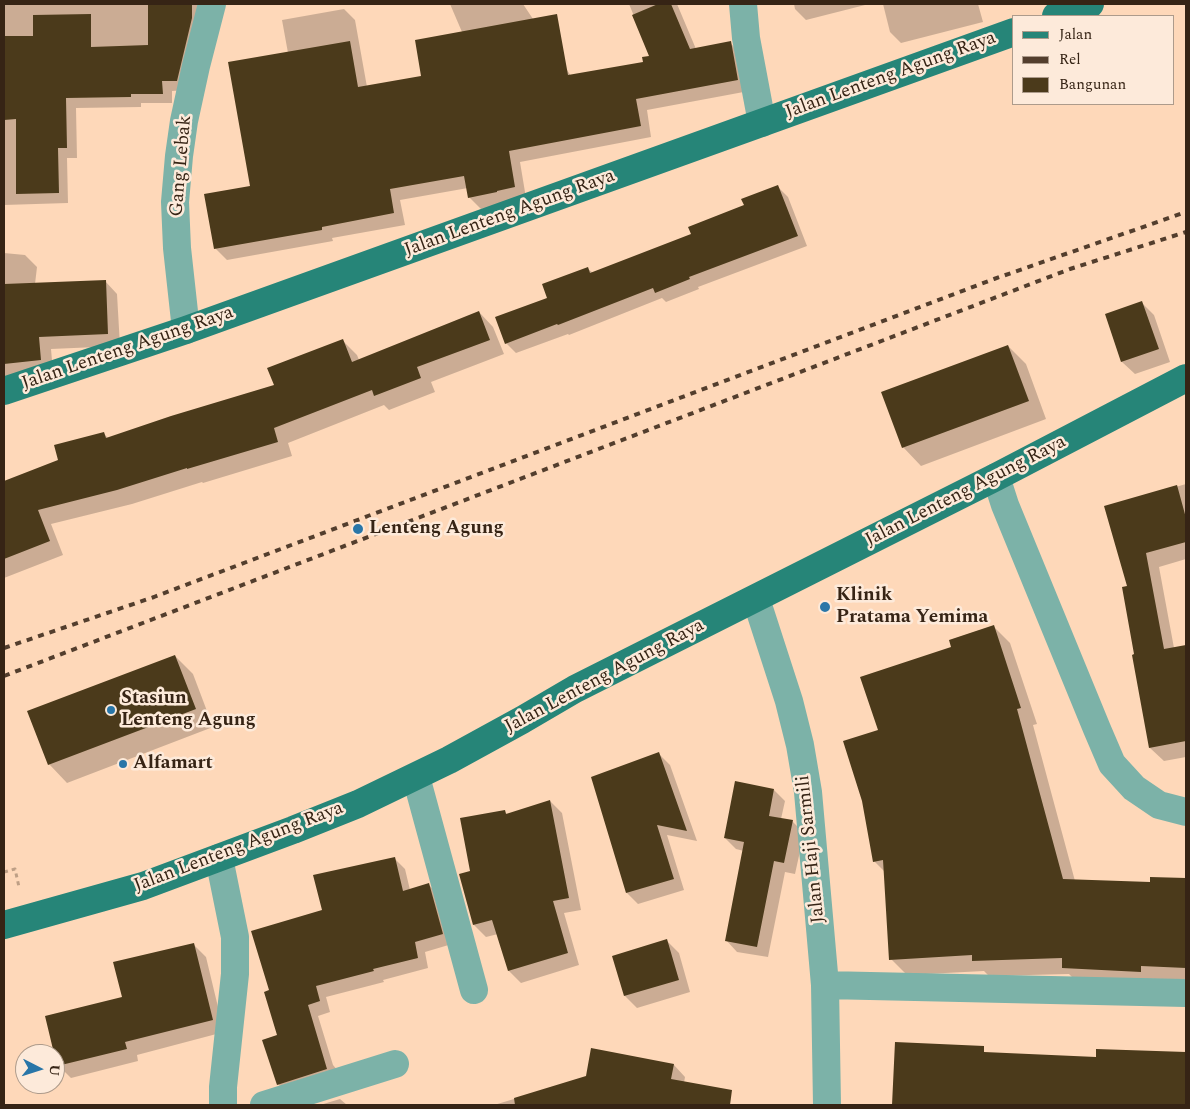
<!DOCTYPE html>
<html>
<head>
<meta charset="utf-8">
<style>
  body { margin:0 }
  #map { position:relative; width:1190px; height:1109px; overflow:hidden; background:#fed8b9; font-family:Spectral,serif }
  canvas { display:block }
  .frame { position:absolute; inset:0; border:5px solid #362415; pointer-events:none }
  .legend { position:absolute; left:1012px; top:15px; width:162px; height:90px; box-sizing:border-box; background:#fdeada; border:1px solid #ad9b8b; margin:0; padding:6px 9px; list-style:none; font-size:15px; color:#362415 }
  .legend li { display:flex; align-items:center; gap:10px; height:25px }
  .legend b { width:25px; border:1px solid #ad9b8b }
  .north { position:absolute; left:15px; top:1044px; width:50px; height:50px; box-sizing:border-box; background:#fdeada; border:1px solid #ad9b8b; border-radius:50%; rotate:95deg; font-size:14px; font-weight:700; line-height:20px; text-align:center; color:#362415 }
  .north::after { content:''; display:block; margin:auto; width:18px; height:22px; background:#2976a8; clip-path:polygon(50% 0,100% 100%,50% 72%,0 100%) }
</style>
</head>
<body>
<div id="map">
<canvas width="1190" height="1109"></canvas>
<div class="frame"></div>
<ul class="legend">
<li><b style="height:6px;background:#268578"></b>Jalan</li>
<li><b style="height:6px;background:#533e2d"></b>Rel</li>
<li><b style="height:14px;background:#4b3a1b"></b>Bangunan</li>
</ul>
<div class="north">U</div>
</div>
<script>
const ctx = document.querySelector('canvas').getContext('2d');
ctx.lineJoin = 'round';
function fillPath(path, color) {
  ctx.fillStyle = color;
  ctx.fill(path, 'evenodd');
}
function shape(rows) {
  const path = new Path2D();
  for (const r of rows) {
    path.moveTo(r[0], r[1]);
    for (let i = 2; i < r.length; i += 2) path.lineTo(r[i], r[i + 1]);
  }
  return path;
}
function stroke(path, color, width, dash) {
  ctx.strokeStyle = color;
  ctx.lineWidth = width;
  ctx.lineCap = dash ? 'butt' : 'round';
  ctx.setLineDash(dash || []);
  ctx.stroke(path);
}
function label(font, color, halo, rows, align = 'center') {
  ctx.font = font + ' Spectral,serif';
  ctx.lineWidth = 5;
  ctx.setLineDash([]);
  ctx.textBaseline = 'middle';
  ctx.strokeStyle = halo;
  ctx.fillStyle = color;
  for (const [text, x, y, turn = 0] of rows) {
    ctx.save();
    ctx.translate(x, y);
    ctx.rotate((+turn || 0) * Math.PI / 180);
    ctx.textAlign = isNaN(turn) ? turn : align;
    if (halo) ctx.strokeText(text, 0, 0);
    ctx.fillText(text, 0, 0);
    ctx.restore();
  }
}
fillPath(shape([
  [4,4,211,4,187,90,172,91,172,103,141,103,141,107,76,108,77,158,67,158,68,203,4,205],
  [450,4,523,4,571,76,645,63,651,57,629,4,677,4,696,49,730,43,742,54,749,91,647,110,651,137,520,162,526,198,508,204,481,209,469,197,468,188,400,200,405,225,332,238,333,241,227,260,215,248,251,187,288,53,282,20,344,9,355,20,367,87,423,77,462,32],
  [794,4,869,4,806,20,795,9],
  [883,4,978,4,983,22,901,43,890,32],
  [778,187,788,197,807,246,698,287,699,289,666,302,662,298,569,335,568,334,516,353,506,343,549,298,587,268,593,273,692,235,745,206],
  [4,253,25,255,37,267,35,284,105,281,117,294,120,346,51,349,53,372,4,377],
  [1142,303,1154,315,1170,362,1135,374,1122,362],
  [479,312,493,327,504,354,431,382,435,392,389,410,384,405,288,443,292,456,203,483,202,482,132,504,51,524,63,555,4,578,4,482,60,461,104,434,108,438,276,386,343,341,357,355,359,360],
  [1008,346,1026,364,1046,419,921,466,903,447],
  [1186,484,1186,559,1159,567,1174,648,1186,646,1186,757,1164,761,1150,748,1136,655,1128,587,1106,507],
  [994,627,1010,643,1037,724,1033,725,1075,881,1151,883,1151,878,1186,879,1186,983,1079,984,1069,974,989,976,984,971,907,975,891,959,885,872,874,861,879,731,953,648],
  [175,656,193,674,213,727,67,783,49,764],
  [659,754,670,765,697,841,667,835,684,890,638,904,627,893],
  [774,790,785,801,781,819,792,821,804,833,795,874,785,872,768,957,737,952,726,940,744,851,736,849,725,838],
  [550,801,562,813,581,910,564,913,579,965,521,983,509,971,498,934,486,937,474,925,472,871,504,811,508,815],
  [394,858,405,869,410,890,428,884,439,895,452,944,425,952,428,968,383,980,384,982,326,997,330,1012,318,1016,333,1065,339,1072,288,1095,278,1084,279,1036,270,991,323,911],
  [666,940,679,953,690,992,637,1008,625,996,613,957],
  [194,945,206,957,224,1032,137,1055,138,1061,71,1078,59,1066,47,1017,124,998],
  [896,1043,984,1065,979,1105,893,1105],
  [592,1049,674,1065,685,1077,684,1083,718,1098,717,1105,494,1105,587,1077],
  [1097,1050,1186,1053,1186,1105,998,1105,995,1054,1097,1058],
  [340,1099,347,1105,320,1105]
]), '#0003');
fillPath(shape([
  [148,4,192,4,192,18,177,81,162,81,163,94,131,94,131,97,66,98,67,148,58,148,59,193,16,194,16,119,4,120,4,36,33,36,33,15,91,14,91,47,148,45],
  [658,4,671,4,690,49,731,41,738,80,636,99,641,126,509,151,515,187,497,191,497,192,468,198,464,176,390,189,394,213,322,227,322,230,214,249,204,194,250,186,228,62,350,41,358,87,421,76,415,40,557,14,568,75,643,62,642,57,649,56,632,15],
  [778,185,798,236,689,277,690,279,655,293,653,288,558,325,557,324,505,344,495,317,547,298,542,284,588,267,590,273,691,234,688,227,744,205,741,199],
  [106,280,108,334,39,337,41,360,4,364,4,284],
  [1142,301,1159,349,1121,362,1105,314],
  [479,311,490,340,417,367,421,378,374,396,372,390,274,428,278,442,187,469,187,468,117,490,38,510,50,541,4,559,4,481,58,460,54,445,104,432,106,438,171,416,274,385,267,368,343,339,352,362],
  [1008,345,1029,401,902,448,881,392],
  [1177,485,1186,518,1186,542,1146,553,1164,649,1186,645,1186,741,1149,748,1132,655,1134,654,1122,587,1127,586,1104,506],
  [994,625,1021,708,1017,709,1063,879,1150,882,1150,877,1186,878,1186,968,1141,966,1141,972,1062,968,1062,958,972,961,972,955,889,960,883,860,873,862,862,801,843,741,878,730,860,677,951,647,949,640],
  [175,655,196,709,48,765,27,711],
  [659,752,687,831,657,825,674,879,626,893,591,777],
  [735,781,774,789,769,816,793,820,784,863,774,861,757,947,725,941,744,842,724,838],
  [550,800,569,898,553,901,568,953,508,971,492,920,473,925,459,874,470,871,460,818,505,810,506,814],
  [395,857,403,891,429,883,443,934,415,942,418,958,373,969,374,971,316,986,320,1001,308,1005,327,1069,277,1085,262,1040,277,1035,264,992,269,990,251,931,322,910,313,875],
  [667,939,679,980,624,996,612,956],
  [194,943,213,1020,125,1042,127,1049,57,1066,45,1016,122,997,113,962],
  [895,1042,984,1046,984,1052,1096,1057,1096,1049,1186,1052,1186,1105,892,1105],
  [591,1048,674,1064,671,1079,732,1090,730,1105,515,1105,514,1098,586,1076]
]), '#4b3a1b');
stroke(shape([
  [4,872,15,869,19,887]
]), '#be9f85', 3, [4, 4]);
stroke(shape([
  [743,4,746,38,762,123],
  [186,330,177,248,175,202,179,156,184,121,196,66,212,4],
  [996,477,1005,505,1097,729,1112,764,1134,788,1159,805,1186,812],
  [756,599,789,701,800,745,808,792,825,985,827,1105],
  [416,777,474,990],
  [219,858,235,937,235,974,223,1087,223,1105],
  [825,985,1186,993],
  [264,1105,395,1064]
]), '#7cb2a8', 28);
stroke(shape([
  [1056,16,1090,4],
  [4,391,186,330,1014,32],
  [4,925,143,886,293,830,358,804,449,760,522,720,575,689,996,477,1186,378]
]), '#268578', 28);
stroke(shape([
  [4,648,154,597,994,279,1186,212],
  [4,676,1070,269,1186,232]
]), '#533e2d', 4, [6, 6]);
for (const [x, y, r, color] of [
  [358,529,6,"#2976a8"],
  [825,607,6,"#2976a8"],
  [111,710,5,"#2976a8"],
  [123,764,5,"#2976a8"]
]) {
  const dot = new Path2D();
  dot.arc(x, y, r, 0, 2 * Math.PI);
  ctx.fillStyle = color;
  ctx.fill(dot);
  stroke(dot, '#fdeada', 2);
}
label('19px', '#362415', '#fdeada', [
  ["Jalan Lenteng Agung Raya",891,76,-20],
  ["Gang Lebak",182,166,-85],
  ["Jalan Lenteng Agung Raya",510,214,-20],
  ["Jalan Lenteng Agung Raya",128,349,-19],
  ["Jalan Lenteng Agung Raya",966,492,-27],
  ["Jalan Lenteng Agung Raya",605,677,-28],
  ["Jalan Lenteng Agung Raya",239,848,-21],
  ["Jalan Haji Sarmili",812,849,-96]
]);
label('bold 19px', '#362415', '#fdeada', [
  ["Lenteng Agung",369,529],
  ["Klinik",836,596],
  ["Pratama Yemima",836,618],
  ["Stasiun",121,699],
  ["Lenteng Agung",121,721],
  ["Alfamart",133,764]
], 'left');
</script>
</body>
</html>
